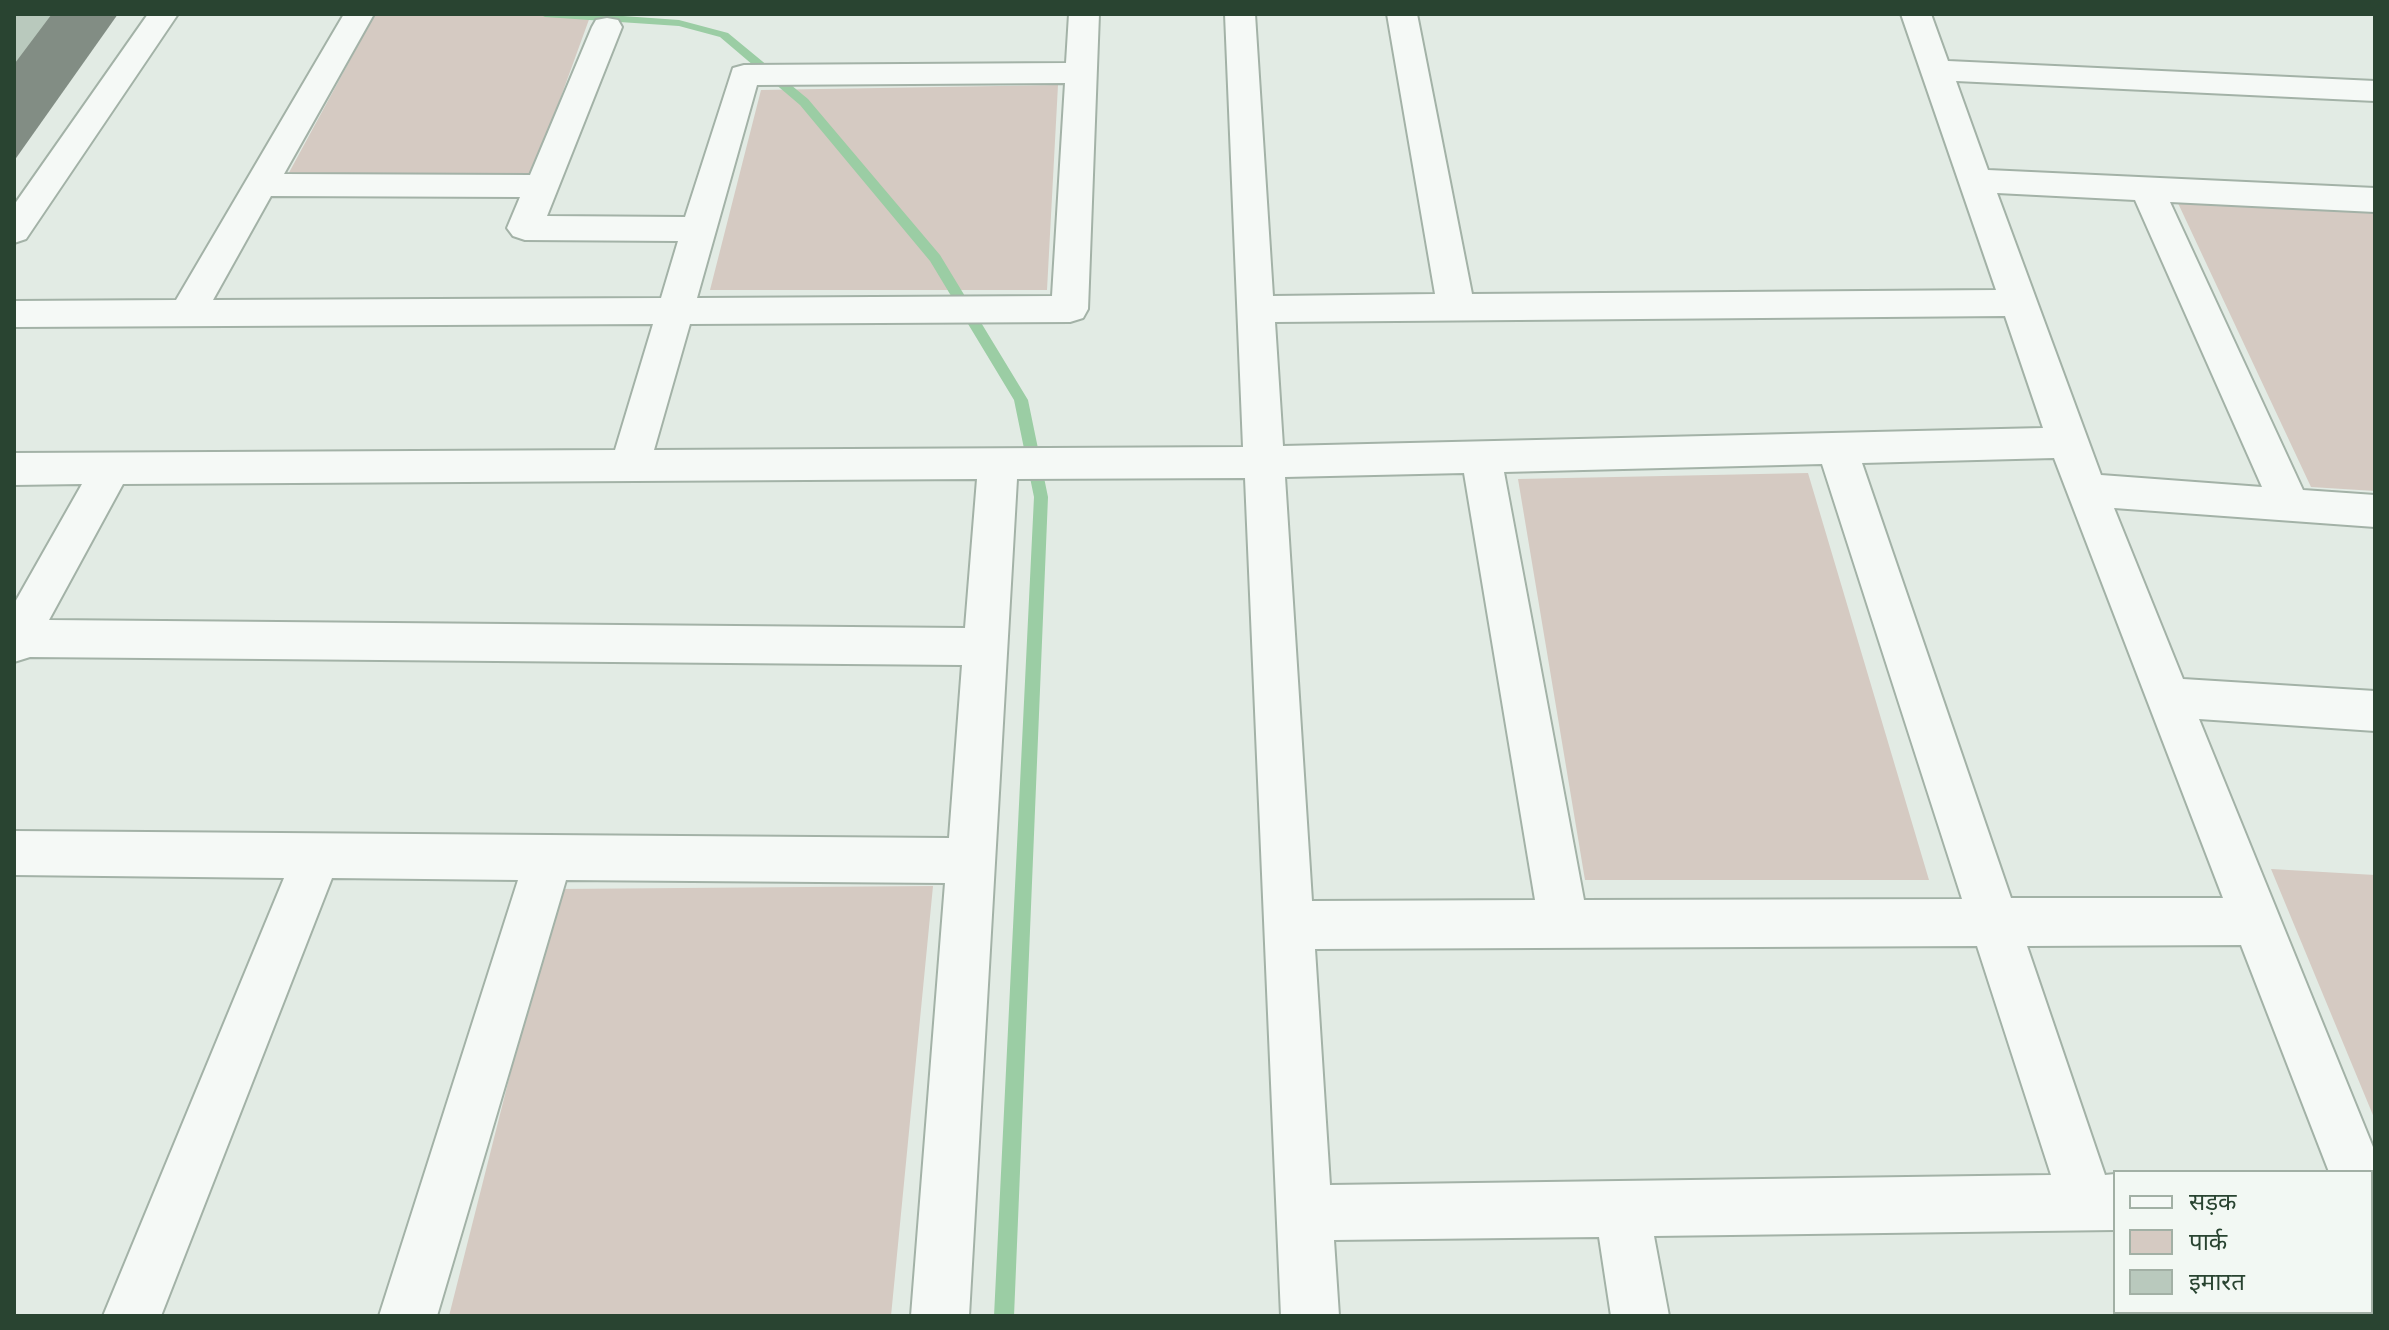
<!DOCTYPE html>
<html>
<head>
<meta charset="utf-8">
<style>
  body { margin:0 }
  #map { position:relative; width:2389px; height:1330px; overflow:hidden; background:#e2ebe4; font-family:Jost,"Noto Sans Devanagari",sans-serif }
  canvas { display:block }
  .frame { position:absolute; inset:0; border:16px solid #294431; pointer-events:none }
  .legend { position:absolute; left:2113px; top:1170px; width:260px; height:144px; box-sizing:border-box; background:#f2f8f3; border:2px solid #a2b0a5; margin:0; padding:10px 14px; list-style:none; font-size:24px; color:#294431 }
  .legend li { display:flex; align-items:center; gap:16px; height:40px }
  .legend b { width:40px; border:2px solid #a2b0a5 }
</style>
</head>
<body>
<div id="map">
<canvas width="2389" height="1330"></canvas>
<div class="frame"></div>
<ul class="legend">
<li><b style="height:10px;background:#f5f9f6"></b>सड़क</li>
<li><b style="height:22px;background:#d5cac2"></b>पार्क</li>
<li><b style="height:22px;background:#b9c9bd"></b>इमारत</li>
</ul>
</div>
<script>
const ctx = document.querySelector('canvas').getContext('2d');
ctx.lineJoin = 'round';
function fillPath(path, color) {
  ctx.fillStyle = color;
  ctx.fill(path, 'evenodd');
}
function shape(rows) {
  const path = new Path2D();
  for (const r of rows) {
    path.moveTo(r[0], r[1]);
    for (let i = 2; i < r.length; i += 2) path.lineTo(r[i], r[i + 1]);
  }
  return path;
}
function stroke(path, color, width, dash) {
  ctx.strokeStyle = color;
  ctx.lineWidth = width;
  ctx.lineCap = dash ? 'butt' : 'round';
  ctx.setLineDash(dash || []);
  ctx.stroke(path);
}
fillPath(shape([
  [375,14,591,14,531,179,285,180],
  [1058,85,1047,290,710,290,761,90],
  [2177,201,2375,212,2375,491,2311,487],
  [1808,473,1929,880,1585,880,1518,479],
  [2271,869,2375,875,2375,1120],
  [933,886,891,1316,449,1316,557,889]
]), '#d5cac2');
fillPath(shape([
  [539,14,595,14,679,20,728,33,808,99,940,255,1028,400,1048,497,1014,1316,994,1316,1034,497,1014,400,930,261,800,105,720,37,679,26,545,17,539,14]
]), '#9bcda4');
const street = shape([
  [148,14,178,14,26,239,14,243,14,205,148,14],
  [344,14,374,14,284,174,530,175,592,27,596,20,607,18,618,20,622,27,547,216,685,217,733,68,744,65,1066,63,1069,14,1099,14,1088,309,1083,318,1070,322,690,324,654,450,1243,447,1225,14,1255,14,1273,296,1435,294,1387,14,1417,14,1472,294,1996,290,1901,14,1931,14,1948,61,2375,81,2375,101,1956,81,1988,170,2375,188,2375,212,2170,202,2303,490,2375,495,2375,527,2114,508,2183,679,2375,691,2375,731,2199,719,2375,1152,2375,1247,2371,1245,2371,1172,2329,1172,2241,945,2027,946,2105,1175,2115,1174,2115,1230,1654,1236,1669,1316,1611,1316,1599,1237,1334,1240,1339,1316,1281,1316,1245,478,1017,479,969,1316,911,1316,945,883,566,880,437,1316,379,1316,518,880,332,878,161,1316,103,1316,284,878,14,875,14,831,949,838,962,665,30,657,14,662,14,604,82,484,14,485,14,453,615,450,653,324,14,327,14,301,176,300,344,14],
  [1065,83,1052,296,697,298,757,85,1065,83],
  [1997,193,2135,200,2262,487,2101,475,1997,193],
  [271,196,520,197,507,228,513,236,525,240,678,241,661,298,213,300,271,196],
  [2005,316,2043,428,1283,446,1275,322,2005,316],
  [2054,458,2223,898,2011,898,1862,463,2054,458],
  [1822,464,1962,899,1584,900,1504,472,1822,464],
  [1464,473,1535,900,1312,901,1285,477,1464,473],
  [977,479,965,628,49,620,123,484,977,479],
  [1977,946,2051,1175,1330,1185,1315,949,1977,946]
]);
stroke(street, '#a3b2a7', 4);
fillPath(street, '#f5f9f6');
fillPath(shape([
  [53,14,118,14,14,161,14,66]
]), '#828d84');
const building = shape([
  [14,14,53,14,14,66,14,14]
]);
fillPath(building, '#b9c9bd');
stroke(building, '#828d84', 2);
</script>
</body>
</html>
